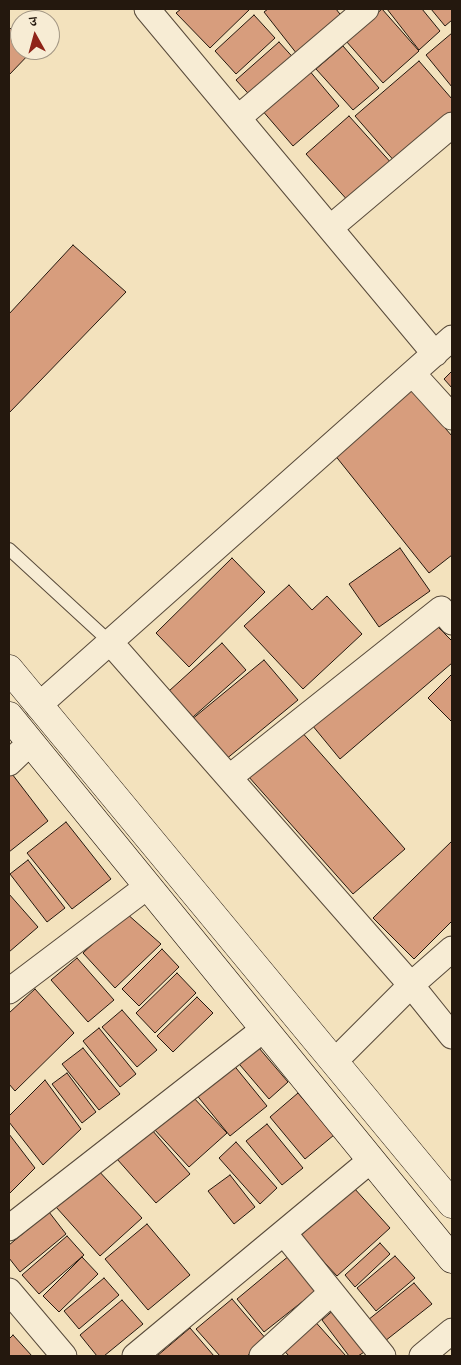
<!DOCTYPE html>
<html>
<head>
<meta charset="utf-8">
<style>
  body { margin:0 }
  #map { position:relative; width:461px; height:1365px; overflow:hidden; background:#f3e2bd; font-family:"EB Garamond","Noto Serif Devanagari",serif }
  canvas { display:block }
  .frame { position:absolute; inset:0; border:10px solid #24180e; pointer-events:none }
  .north { position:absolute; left:10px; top:10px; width:50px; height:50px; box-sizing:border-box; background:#f7ecd4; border:1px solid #a39785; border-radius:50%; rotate:353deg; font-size:14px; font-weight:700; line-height:20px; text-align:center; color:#24180e }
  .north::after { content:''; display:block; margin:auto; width:18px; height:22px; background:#8f2418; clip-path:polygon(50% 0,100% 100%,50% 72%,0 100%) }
</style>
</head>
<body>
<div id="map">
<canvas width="461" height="1365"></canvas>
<div class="frame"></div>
<div class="north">उ</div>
</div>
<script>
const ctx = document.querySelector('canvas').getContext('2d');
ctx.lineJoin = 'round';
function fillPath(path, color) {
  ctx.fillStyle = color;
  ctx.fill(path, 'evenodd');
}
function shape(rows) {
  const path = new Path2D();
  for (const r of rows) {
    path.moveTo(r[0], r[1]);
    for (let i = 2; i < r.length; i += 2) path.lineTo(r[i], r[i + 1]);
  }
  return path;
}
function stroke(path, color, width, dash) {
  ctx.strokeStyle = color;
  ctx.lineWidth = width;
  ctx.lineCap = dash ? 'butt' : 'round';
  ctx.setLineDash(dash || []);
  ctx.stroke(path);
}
const building = shape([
  [181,9,250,9,210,48,176,13,181,9],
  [268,9,336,9,343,18,297,54,264,12,268,9],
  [382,9,419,51,383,83,346,41,382,9],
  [387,9,422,9,440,31,419,50,387,9],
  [431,9,452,9,452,20,445,26,431,9],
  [254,15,275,38,236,74,215,51,254,15],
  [9,27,20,38,20,50,33,50,9,75,9,27],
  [452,33,452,87,426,55,452,33],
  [279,42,298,63,255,101,236,80,279,42],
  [343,46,379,88,353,110,316,69,343,46],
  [419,61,452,99,452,115,396,163,355,116,419,61],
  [308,69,339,106,293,146,261,109,308,69],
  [349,116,393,165,350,203,306,154,349,116],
  [73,245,126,292,9,413,9,314,73,245],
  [452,371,452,388,444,379,452,371],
  [412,390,452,436,452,555,429,573,334,454,412,390],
  [400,548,430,591,379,627,349,584,400,548],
  [232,558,265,592,189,667,156,633,232,558],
  [289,585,312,610,327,596,362,634,303,689,244,626,289,585],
  [435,624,452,641,452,663,340,759,312,725,435,624],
  [222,643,246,670,193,717,169,691,222,643],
  [264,660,298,700,225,760,191,720,264,660],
  [452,674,452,722,428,698,452,674],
  [300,730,405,849,353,894,248,776,300,730],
  [9,770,48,821,9,852,9,770],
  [66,822,111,879,72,909,27,853,66,822],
  [452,841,452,921,414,959,373,918,452,841],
  [28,860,65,908,47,922,10,874,28,860],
  [9,894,38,927,9,952,9,894],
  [126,913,161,944,115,988,83,953,126,913],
  [162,949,179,967,139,1006,122,989,162,949],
  [77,958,114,1000,88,1022,51,980,77,958],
  [177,973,196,993,155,1033,136,1013,177,973],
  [35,989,74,1033,15,1091,9,1084,9,1013,35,989],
  [197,997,213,1013,173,1052,157,1036,197,997],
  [122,1010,157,1050,137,1067,102,1027,122,1010],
  [99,1028,136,1074,120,1087,83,1041,99,1028],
  [253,1041,288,1082,269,1099,234,1058,253,1041],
  [83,1048,120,1094,99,1110,62,1064,83,1048],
  [232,1063,267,1106,230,1136,195,1093,232,1063],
  [67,1073,96,1112,82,1123,52,1084,67,1073],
  [45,1080,81,1129,43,1165,9,1122,9,1116,45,1080],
  [298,1093,334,1135,305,1159,270,1117,298,1093],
  [191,1095,227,1133,189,1167,154,1129,191,1095],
  [267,1124,303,1168,282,1185,246,1141,267,1124],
  [152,1130,190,1174,156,1203,117,1159,152,1130],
  [9,1134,35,1168,9,1194,9,1134],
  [236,1142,277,1188,260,1204,219,1158,236,1142],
  [97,1169,142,1218,100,1256,56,1207,97,1169],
  [230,1175,255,1207,234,1224,208,1191,230,1175],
  [354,1188,390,1228,337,1276,300,1236,354,1188],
  [49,1212,66,1234,20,1272,9,1258,9,1245,49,1212],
  [147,1224,190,1275,148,1310,105,1259,147,1224],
  [67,1236,84,1255,39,1294,22,1275,67,1236],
  [380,1243,390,1254,355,1287,345,1275,380,1243],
  [290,1255,317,1290,264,1332,237,1299,290,1255],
  [395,1256,415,1278,376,1311,357,1288,395,1256],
  [82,1257,98,1274,59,1312,43,1296,82,1257],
  [104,1278,119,1295,79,1329,64,1311,104,1278],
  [414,1283,432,1304,385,1341,368,1320,414,1283],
  [232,1299,267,1340,247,1356,220,1356,196,1329,232,1299],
  [122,1300,143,1324,104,1356,97,1356,80,1335,122,1300],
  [336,1308,369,1349,358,1356,349,1356,322,1320,336,1308],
  [311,1317,346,1356,289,1356,279,1345,311,1317],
  [190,1328,214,1356,157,1356,190,1328],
  [13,1335,32,1356,9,1356,9,1339,13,1335]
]);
fillPath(building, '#d79d7d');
stroke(building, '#24180e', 1);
const lane = shape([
  [9,549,110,642]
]);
const street = shape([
  [147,9,435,354],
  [238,118,366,9],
  [330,228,452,125],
  [413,374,452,417],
  [110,642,411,985,452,1036],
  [38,706,452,338],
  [9,763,31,742],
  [230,777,441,609,452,622],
  [9,991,148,886],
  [334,1062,411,985,452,949],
  [9,1228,264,1029],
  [284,1233,383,1356],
  [9,1291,64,1356],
  [135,1356,371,1160],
  [262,1356,331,1293],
  [422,1356,452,1331]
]);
const secondary = shape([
  [9,669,452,1204],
  [9,716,452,1259]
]);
stroke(lane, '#584a3a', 14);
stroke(street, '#584a3a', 27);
stroke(secondary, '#24180e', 29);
stroke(lane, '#f7ecd4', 12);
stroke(street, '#f7ecd4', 25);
stroke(secondary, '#f7ecd4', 28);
</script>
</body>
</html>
